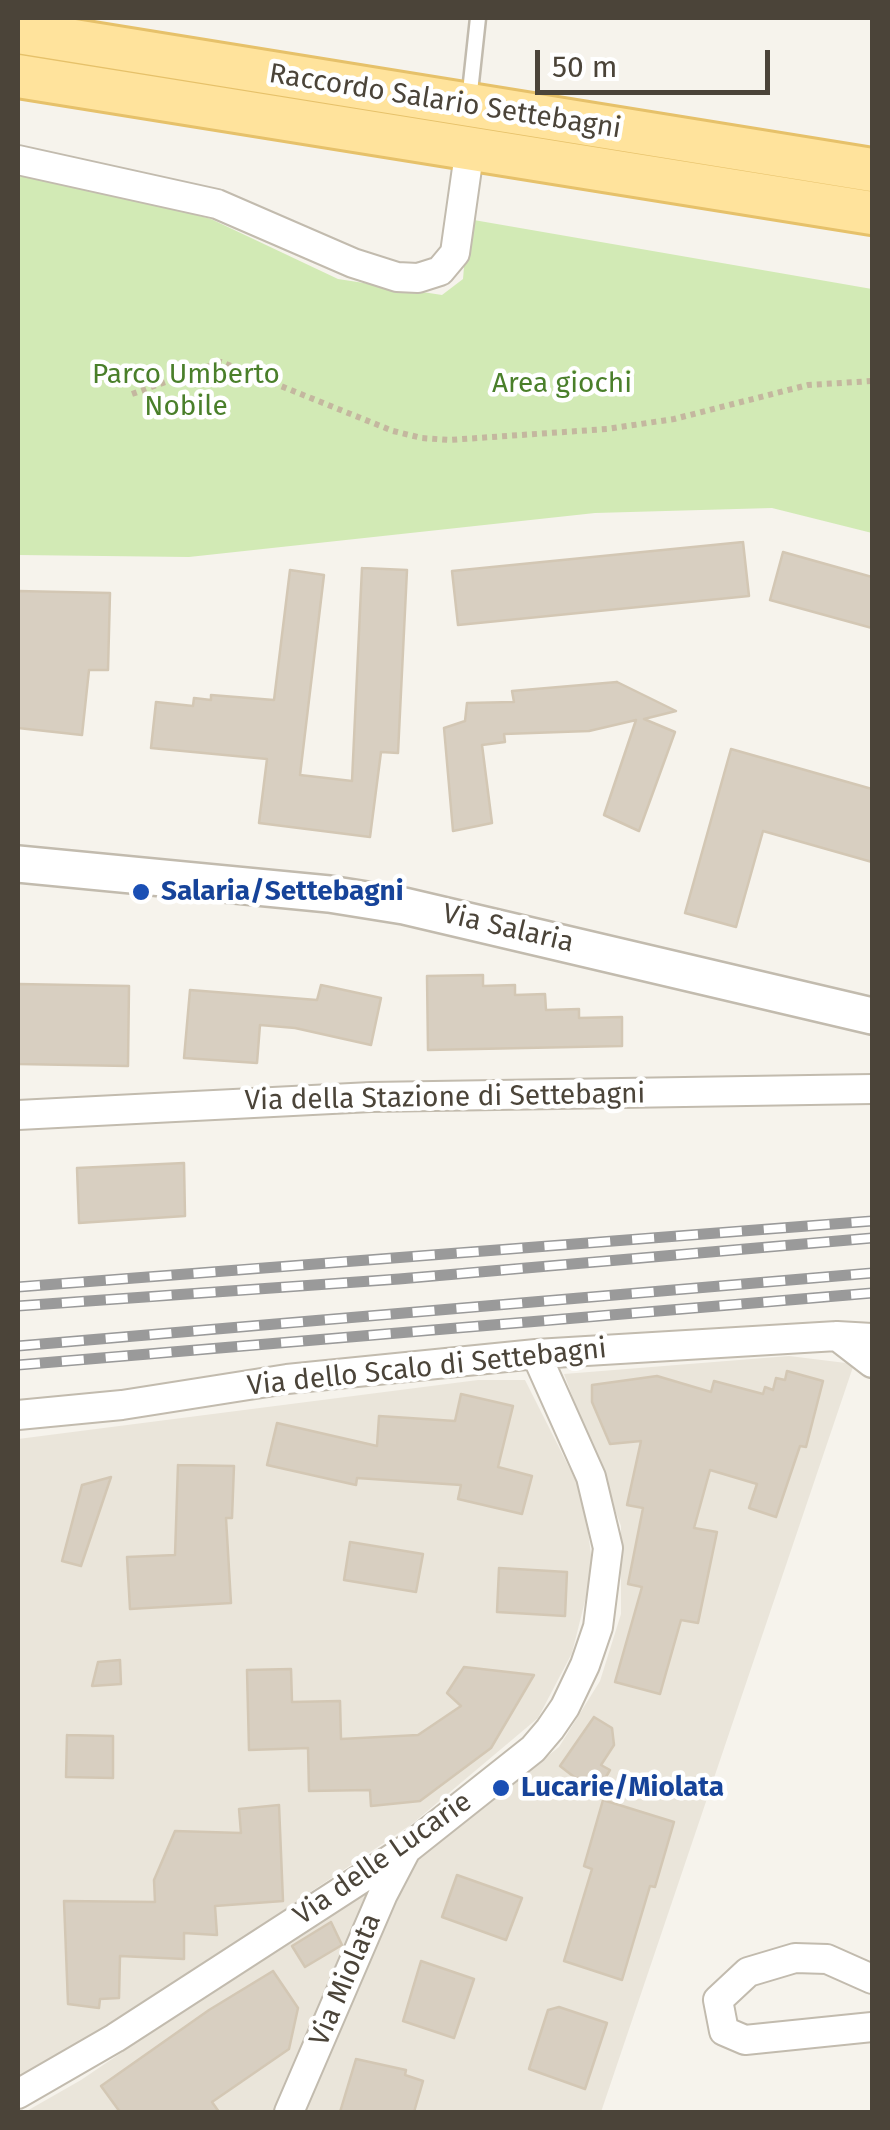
<!DOCTYPE html>
<html>
<head>
<meta charset="utf-8">
<style>
  body { margin:0 }
  #map { position:relative; width:890px; height:2130px; overflow:hidden; background:#f6f3ec; font-family:"Fira Sans",sans-serif }
  canvas { display:block }
  .frame { position:absolute; inset:0; border:20px solid #4b4439; pointer-events:none }
  .scale { position:absolute; left:535px; top:50px; width:235px; height:45px; box-sizing:border-box; border:5px solid #4b4439; border-top:0; padding-left:12px; font-size:30px; line-height:35px; white-space:nowrap; color:#4b4439; -webkit-text-stroke:8px #fff; paint-order:stroke }
</style>
</head>
<body>
<div id="map">
<canvas width="890" height="2130"></canvas>
<div class="frame"></div>
<div class="scale">50 m</div>
</div>
<script>
const ctx = document.querySelector('canvas').getContext('2d');
ctx.lineJoin = 'round';
function fillPath(path, color) {
  ctx.fillStyle = color;
  ctx.fill(path, 'evenodd');
}
function shape(rows) {
  const path = new Path2D();
  for (const r of rows) {
    path.moveTo(r[0], r[1]);
    for (let i = 2; i < r.length; i += 2) path.lineTo(r[i], r[i + 1]);
  }
  return path;
}
function stroke(path, color, width, dash) {
  ctx.strokeStyle = color;
  ctx.lineWidth = width;
  ctx.lineCap = dash ? 'butt' : 'round';
  ctx.setLineDash(dash || []);
  ctx.stroke(path);
}
function label(font, color, halo, rows, align = 'center') {
  ctx.font = font + ' "Fira Sans",sans-serif';
  ctx.lineWidth = 9;
  ctx.setLineDash([]);
  ctx.textBaseline = 'middle';
  ctx.strokeStyle = halo;
  ctx.fillStyle = color;
  for (const [text, x, y, turn = 0] of rows) {
    ctx.save();
    ctx.translate(x, y);
    ctx.rotate((+turn || 0) * Math.PI / 180);
    ctx.textAlign = isNaN(turn) ? turn : align;
    if (halo) ctx.strokeText(text, 0, 0);
    ctx.fillText(text, 0, 0);
    ctx.restore();
  }
}
fillPath(shape([
  [789,1356,854,1364,601,2112,25,2112,81,2080,476,1813,559,1747,600,1681,621,1614,621,1526,564,1374],
  [478,1380,525,1380,583,1495,593,1569,572,1653,538,1718,412,1824,94,2037,18,2078,18,1439]
]), '#eae5da');
fillPath(shape([
  [44,174,211,219,338,279,442,295,463,279,468,219,872,289,872,533,772,508,595,513,189,557,18,555,18,177]
]), '#d2eab5');
const building = shape([
  [743,542,749,596,458,625,452,571,743,542],
  [783,552,872,577,872,628,770,600,783,552],
  [362,568,407,570,398,753,381,752,370,837,259,823,267,759,151,748,156,702,193,706,194,698,211,700,211,695,274,700,290,570,324,575,300,775,352,781,362,568],
  [18,591,110,593,108,670,89,670,82,735,18,728,18,591],
  [617,682,676,711,644,719,675,732,639,831,604,815,636,720,589,731,504,734,505,742,482,745,492,823,453,831,444,728,465,721,467,703,514,702,512,691,617,682],
  [731,749,872,789,872,862,763,831,736,927,685,913,731,749],
  [483,975,483,986,515,985,515,995,545,994,546,1010,579,1009,579,1018,622,1017,622,1046,428,1050,427,976,483,975],
  [18,984,129,986,128,1066,18,1064,18,984],
  [321,985,381,998,371,1045,295,1028,260,1025,257,1063,184,1058,190,990,317,1000,321,985],
  [184,1163,185,1216,79,1223,77,1168,184,1163],
  [787,1371,823,1381,806,1447,800,1446,776,1517,749,1508,757,1484,710,1470,694,1528,717,1532,698,1623,681,1620,660,1694,615,1682,642,1587,628,1584,643,1508,627,1505,641,1441,610,1444,592,1402,592,1385,657,1376,711,1392,714,1381,763,1394,765,1387,773,1390,776,1378,785,1380,787,1371],
  [461,1394,513,1406,498,1467,532,1476,522,1514,458,1499,461,1485,357,1478,356,1485,267,1465,277,1423,377,1446,379,1416,455,1421,461,1394],
  [178,1465,234,1466,232,1518,226,1518,231,1603,130,1609,127,1557,175,1555,178,1465],
  [111,1477,81,1566,62,1561,82,1485,111,1477],
  [350,1542,423,1554,416,1592,344,1580,350,1542],
  [499,1568,567,1572,565,1616,497,1612,499,1568],
  [120,1660,121,1684,92,1686,98,1662,120,1660],
  [464,1667,534,1675,491,1748,420,1801,371,1806,370,1790,309,1791,308,1748,249,1750,247,1670,291,1669,292,1702,340,1701,341,1739,418,1735,461,1706,447,1693,464,1667],
  [594,1717,612,1728,614,1745,601,1765,610,1770,596,1794,560,1766,594,1717],
  [67,1735,113,1736,113,1778,66,1777,67,1735],
  [603,1800,674,1822,655,1887,650,1886,622,1980,564,1961,592,1869,584,1866,603,1800],
  [279,1805,283,1901,215,1906,217,1935,184,1933,184,1959,120,1956,119,1998,100,1999,99,2008,68,2004,64,1901,155,1902,154,1880,175,1831,241,1833,239,1809,279,1805],
  [457,1875,522,1898,506,1940,442,1917,457,1875],
  [331,1922,342,1945,305,1967,292,1946,331,1922],
  [421,1961,474,1979,454,2038,403,2021,421,1961],
  [273,1971,298,2008,289,2049,212,2102,219,2112,120,2112,101,2086,209,2010,273,1971],
  [559,2007,607,2023,585,2089,529,2069,548,2010,559,2007],
  [356,2059,406,2070,405,2075,423,2081,414,2112,340,2112,356,2059]
]);
fillPath(building, '#d8cfc1');
stroke(building, '#d3c7b4', 2.5);
const service = shape([
  [469,101,478,18]
]);
const minor = shape([
  [18,160,217,204,353,263,397,277,418,278,440,271,455,253,470,147],
  [18,1115,371,1097,872,1089],
  [837,1336,872,1363],
  [18,1415,122,1405,287,1379,536,1354,837,1336,872,1338],
  [872,1979,827,1959,795,1958,748,1972,718,2000,724,2031,745,2040,872,2027],
  [18,2094,115,2038,407,1849,533,1749,550,1729,565,1707,585,1665,598,1627,608,1548,591,1477,536,1354],
  [289,2112,383,1894,406,1850]
]);
const tertiary = shape([
  [18,864,329,894,404,906,872,1016]
]);
const primary = shape([
  [18,32,872,170],
  [18,76,872,213]
]);
stroke(service, '#c2bbae', 19);
stroke(minor, '#c2bbae', 32);
stroke(tertiary, '#c2bbae', 40);
stroke(primary, '#e6c16a', 48);
stroke(shape([
  [132,394,221,362,393,431,422,438,449,440,607,429,674,419,808,385,872,381]
]), '#c4b79f', 6, [5, 5]);
stroke(service, '#fff', 14);
stroke(minor, '#fff', 28);
stroke(tertiary, '#fff', 35);
stroke(primary, '#ffe39c', 42);
const rail = shape([
  [18,1287,872,1221],
  [18,1306,399,1279,872,1238],
  [18,1346,872,1273],
  [18,1365,872,1293]
]);
stroke(rail, '#9a9a9a', 11);
stroke(rail, '#fff', 8, [22]);
for (const [x, y, r, color] of [
  [141,892,10,"#1a4fb4"],
  [501,1788,10,"#1a4fb4"]
]) {
  const dot = new Path2D();
  dot.arc(x, y, r, 0, 2 * Math.PI);
  ctx.fillStyle = color;
  ctx.fill(dot);
  stroke(dot, '#fff', 4);
}
label('28px', '#4b4439', '#fff', [
  ["Raccordo Salario Settebagni",445,102,9],
  ["Via Salaria",508,929,13],
  ["Via della Stazione di Settebagni",445,1098,-1],
  ["Via dello Scalo di Settebagni",427,1368,-6],
  ["Via delle Lucarie",383,1859,-35],
  ["Via Miolata",346,1980,-67]
]);
label('28px', '#4a7f2a', '#fff', [
  ["Parco Umberto",186,375],
  ["Nobile",186,407],
  ["Area giochi",562,384]
]);
label('bold 28px', '#164399', '#fff', [
  ["Salaria/Settebagni",161,892],
  ["Lucarie/Miolata",521,1788]
], 'left');
</script>
</body>
</html>
